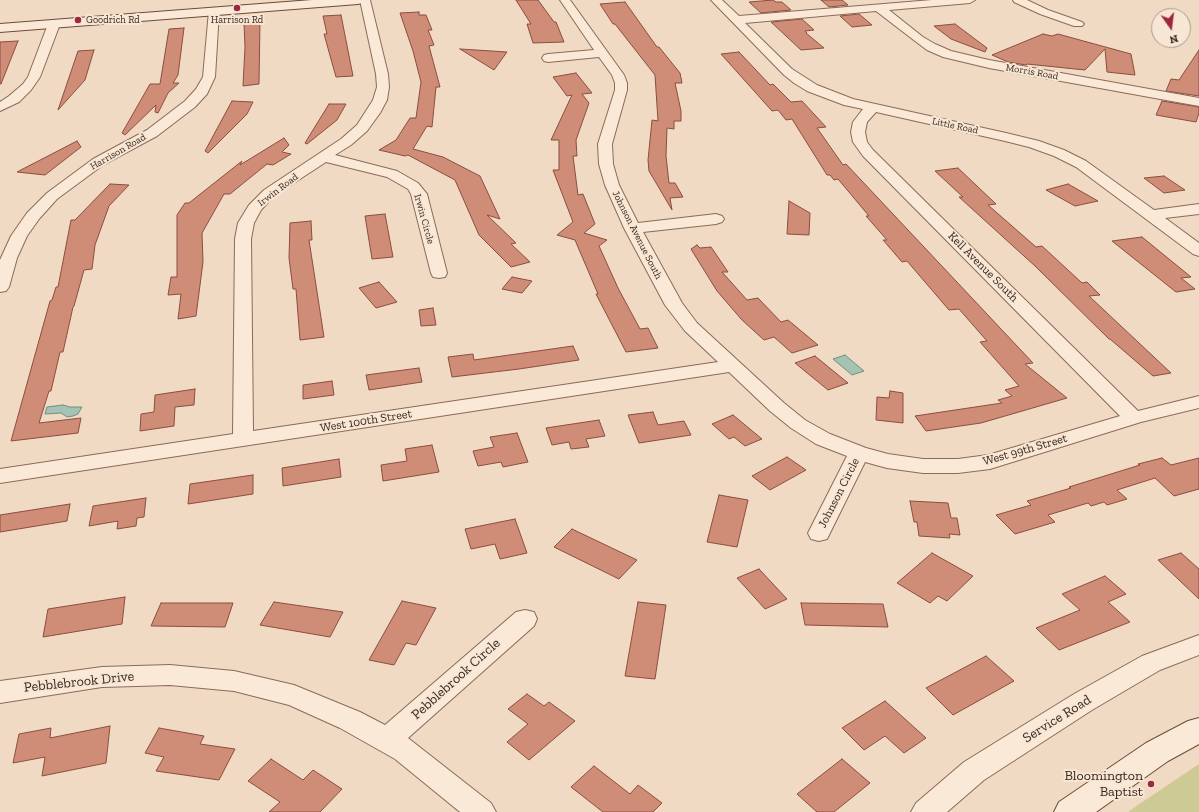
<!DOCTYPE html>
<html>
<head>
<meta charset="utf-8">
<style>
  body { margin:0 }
  #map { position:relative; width:1199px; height:812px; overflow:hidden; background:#f0dac3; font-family:"Zilla Slab",serif }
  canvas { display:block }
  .north { position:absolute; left:1151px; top:8px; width:40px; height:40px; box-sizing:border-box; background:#f7e6d3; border:1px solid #ab998b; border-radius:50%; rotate:166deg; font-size:11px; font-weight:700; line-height:16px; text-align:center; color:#3a261e }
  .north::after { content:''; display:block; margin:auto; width:14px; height:18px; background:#9c273e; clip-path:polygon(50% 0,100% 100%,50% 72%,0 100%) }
</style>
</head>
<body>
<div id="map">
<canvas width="1199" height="812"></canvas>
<div class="north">N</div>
</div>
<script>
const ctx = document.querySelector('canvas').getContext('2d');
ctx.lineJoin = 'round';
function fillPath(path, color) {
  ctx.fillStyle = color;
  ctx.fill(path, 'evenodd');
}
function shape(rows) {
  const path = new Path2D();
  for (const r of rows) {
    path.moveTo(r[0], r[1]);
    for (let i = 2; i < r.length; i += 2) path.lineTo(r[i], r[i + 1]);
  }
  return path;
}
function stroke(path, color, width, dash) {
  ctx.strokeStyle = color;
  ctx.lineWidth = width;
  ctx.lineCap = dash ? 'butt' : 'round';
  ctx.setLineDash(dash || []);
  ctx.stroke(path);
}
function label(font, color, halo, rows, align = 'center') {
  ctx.font = font + ' "Zilla Slab",serif';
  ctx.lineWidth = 4;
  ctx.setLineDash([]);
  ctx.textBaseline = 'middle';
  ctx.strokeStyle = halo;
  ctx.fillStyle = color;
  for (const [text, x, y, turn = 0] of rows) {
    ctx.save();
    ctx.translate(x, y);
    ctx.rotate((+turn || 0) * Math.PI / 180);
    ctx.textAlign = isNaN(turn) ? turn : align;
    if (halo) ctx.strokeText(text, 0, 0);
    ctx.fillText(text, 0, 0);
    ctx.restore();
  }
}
fillPath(shape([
  [1199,764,1199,812,1128,812,1138,805]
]), '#ceca96');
const water = shape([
  [845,355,864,371,852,375,833,359,845,355],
  [63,405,70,407,82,407,78,414,73,416,67,417,61,413,45,414,47,407,63,405]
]);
fillPath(water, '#a5c2b4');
stroke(water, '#6c9181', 1);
const building = shape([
  [516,0,538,0,554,22,556,22,564,42,533,43,527,24,531,24,516,0],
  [773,0,776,2,782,2,791,10,761,13,749,2,773,0],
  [821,0,842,0,848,5,829,7,821,0],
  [625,2,657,47,659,47,680,73,682,83,675,83,681,111,681,121,674,121,674,129,667,128,666,156,669,183,675,183,683,197,670,198,672,210,649,171,648,160,652,120,658,121,655,75,615,24,613,24,600,4,625,2],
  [419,12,419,15,426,15,432,30,428,30,434,45,429,46,440,87,436,87,432,127,427,126,413,149,443,157,480,176,500,219,487,215,516,243,511,244,530,262,511,267,479,235,455,180,408,155,405,156,379,150,396,140,410,118,416,118,421,82,413,51,400,13,419,12],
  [859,14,872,25,852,27,840,16,859,14],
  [341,15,353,76,336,77,324,34,327,34,323,16,341,15],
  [802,19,814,30,805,31,807,33,806,33,824,48,801,50,771,22,802,19],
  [260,21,259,84,243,86,245,47,244,23,260,21],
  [955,24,987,48,985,52,951,39,934,26,955,24],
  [184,28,178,75,173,83,179,83,168,93,158,113,155,112,156,105,125,135,122,133,150,84,160,84,169,29,184,28],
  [1043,34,1052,36,1058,34,1131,54,1135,75,1107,72,1105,49,1085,70,1027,64,1026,65,1008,62,992,55,1043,34],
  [18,41,1,84,0,84,0,42,18,41],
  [460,49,507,52,494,70,460,49],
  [94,50,85,80,58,110,78,51,94,50],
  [1199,50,1199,96,1166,91,1171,79,1179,80,1199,50],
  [739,52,770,85,773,84,791,102,802,101,826,127,817,128,843,165,846,164,1033,363,1025,364,1067,398,981,423,926,431,915,416,1002,403,998,400,1012,396,1005,390,1019,386,980,342,987,341,959,309,949,310,907,261,902,262,883,240,887,240,866,216,869,216,838,179,834,180,830,175,827,175,792,119,786,120,778,110,772,111,721,54,739,52],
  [576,73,592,93,582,94,589,103,576,140,577,156,573,156,578,195,583,194,595,224,584,233,607,240,599,246,618,288,640,329,648,328,658,348,626,352,596,294,598,294,575,240,557,235,573,222,553,170,559,170,559,140,551,140,572,95,567,96,553,77,576,73],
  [232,101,253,102,247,114,208,153,205,151,232,101],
  [1162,101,1199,107,1199,113,1196,122,1156,115,1162,101],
  [329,104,346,104,337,120,307,144,305,143,329,104],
  [284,138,289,145,282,152,291,154,273,165,267,164,230,194,224,194,202,233,203,262,196,316,178,319,181,294,168,295,171,277,177,277,177,215,185,203,189,203,242,161,240,165,284,138],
  [77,141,81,147,45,175,17,172,77,141],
  [958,168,996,204,988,205,1036,247,1042,246,1082,283,1087,282,1100,295,1089,296,1171,373,1153,376,1110,339,1109,339,1035,266,959,197,963,197,935,171,958,168],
  [1164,176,1185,190,1164,193,1144,178,1164,176],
  [110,184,129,185,109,206,95,245,92,269,84,270,74,306,73,307,63,352,60,352,51,391,49,391,39,423,81,418,78,433,11,441,50,301,52,300,56,287,58,287,71,220,75,220,110,184],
  [1068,184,1098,201,1075,206,1046,190,1068,184],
  [789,201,810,213,809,235,787,234,789,201],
  [385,214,393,257,372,259,365,216,385,214],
  [311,221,312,240,309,240,324,337,300,340,296,289,293,289,289,258,290,223,311,221],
  [1142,237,1191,277,1181,278,1195,289,1176,292,1112,241,1142,237],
  [697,245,700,248,711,247,728,272,722,272,747,300,758,298,781,322,788,320,818,345,792,353,774,337,764,340,742,320,717,291,691,249,697,245],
  [512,277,532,281,522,293,502,289,512,277],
  [379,282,397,302,376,308,359,288,379,282],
  [433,308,436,325,421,326,419,310,433,308],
  [573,346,579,360,519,369,452,377,448,357,473,354,474,360,573,346],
  [815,356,848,383,828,390,795,363,815,356],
  [419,368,422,382,369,390,366,375,419,368],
  [332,381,334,395,303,399,303,385,332,381],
  [195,389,194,405,175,407,174,426,140,431,141,414,154,412,155,395,195,389],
  [890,391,903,393,903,423,876,420,877,397,889,398,890,391],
  [653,412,658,425,684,421,691,435,639,443,628,415,653,412],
  [733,415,762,439,745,446,734,437,729,439,712,424,733,415],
  [599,420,605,436,586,439,589,447,571,449,569,442,552,445,546,428,599,420],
  [517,433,528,462,503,467,501,462,478,466,473,451,494,447,490,437,517,433],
  [432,445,439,472,383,481,381,465,407,461,405,449,432,445],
  [787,457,806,470,770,490,752,476,787,457],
  [1162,458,1171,465,1199,458,1199,489,1174,496,1155,478,1117,490,1127,499,1107,505,1104,502,1091,506,1088,503,1048,515,1055,522,1015,534,996,515,1031,505,1027,501,1071,488,1069,487,1140,465,1138,464,1162,458],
  [339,459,341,477,283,486,282,468,339,459],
  [253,475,253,494,188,504,190,484,253,475],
  [719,495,748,500,737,547,707,542,719,495],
  [146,498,144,517,137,518,136,526,117,529,118,521,89,526,93,506,146,498],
  [910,501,948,503,951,518,957,518,960,535,949,534,950,538,919,536,917,522,914,522,910,501],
  [70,504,67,521,0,532,0,515,70,504],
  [515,519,527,553,500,559,495,544,471,549,465,529,515,519],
  [572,529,637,560,619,579,554,547,572,529],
  [932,553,973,576,947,601,938,596,930,603,897,583,932,553],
  [1181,553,1199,569,1199,599,1158,560,1181,553],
  [759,569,787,599,765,609,737,578,759,569],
  [1105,576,1126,594,1108,602,1130,622,1059,650,1036,628,1080,610,1062,594,1105,576],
  [125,597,122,624,43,637,48,609,125,597],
  [402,601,436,608,416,645,406,643,394,665,369,660,402,601],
  [274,602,343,612,330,637,260,625,274,602],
  [638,602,666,605,655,679,625,676,638,602],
  [161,603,233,603,225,627,151,626,161,603],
  [801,603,883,604,888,627,805,625,801,603],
  [986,656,1014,681,953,715,926,688,986,656],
  [527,694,544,706,549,702,575,721,529,760,507,742,528,724,508,709,527,694],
  [885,701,926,738,904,753,885,736,864,750,842,728,885,701],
  [110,726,106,763,42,776,45,757,13,763,19,734,51,728,50,738,110,726],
  [159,728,204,736,200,744,235,749,219,780,156,771,164,757,145,753,159,728],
  [271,759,303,780,313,770,342,789,320,812,269,812,280,802,248,781,271,759],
  [842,759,870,783,834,812,817,812,797,794,842,759],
  [594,766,630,794,638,785,662,803,653,812,603,812,571,787,594,766]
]);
fillPath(building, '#cf8c77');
stroke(building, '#8b4e3e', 1);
const street = shape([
  [360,0,370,0,388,74,389,87,387,100,380,113,367,131,351,145,335,155,397,171,418,183,427,194,447,273,445,277,439,278,433,277,431,273,411,194,408,189,387,177,326,162,274,196,261,210,254,223,251,239,253,431,718,362,685,331,665,305,624,228,605,185,599,164,598,144,615,90,615,83,612,75,599,57,548,62,544,61,542,58,544,55,548,54,594,50,560,0,570,0,624,75,627,83,627,90,612,144,613,164,619,185,638,223,716,214,722,216,724,219,722,222,716,224,643,232,682,303,697,323,784,403,805,420,830,434,866,448,888,454,923,459,958,459,988,455,1120,416,863,156,853,142,851,132,853,122,863,109,844,105,807,91,794,83,784,75,711,0,722,0,739,16,932,0,975,0,970,3,889,10,923,37,935,44,951,51,989,60,1199,98,1199,106,989,68,943,57,927,50,915,41,876,11,745,23,792,69,817,85,853,99,1006,133,1039,141,1064,150,1086,161,1154,210,1199,204,1199,214,1165,218,1199,243,1199,256,1193,254,1076,167,1054,156,1029,147,1005,141,876,112,867,122,865,132,867,142,873,150,1138,411,1199,396,1199,408,1141,422,990,469,958,473,923,473,887,468,865,462,830,533,827,539,819,541,811,539,808,533,847,456,816,444,791,428,770,411,729,372,0,483,0,469,233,434,235,239,238,223,249,205,264,190,341,139,357,125,373,100,377,87,376,74,360,0],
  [1013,0,1027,0,1048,10,1082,22,1084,24,1082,26,1074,26,1040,14,1014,2,1013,0],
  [214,8,219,11,215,77,207,94,195,107,157,136,103,165,57,199,39,219,27,236,17,258,9,287,6,291,0,292,0,260,11,236,27,213,47,193,93,159,147,130,185,101,196,89,203,77,209,11,214,8],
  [54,21,58,22,60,24,40,77,31,90,19,102,0,111,0,102,9,96,23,84,28,77,48,24,50,22,54,21],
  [525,610,534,612,537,619,534,626,408,738,491,803,496,812,460,812,395,759,340,728,289,705,234,691,170,685,102,687,0,703,0,681,102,667,170,665,234,671,294,685,360,712,385,725,516,612,525,610],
  [1199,635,1199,655,1160,670,1092,710,984,780,947,812,911,812,916,803,964,762,1074,694,1142,656,1199,635]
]);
const secondary = shape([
  [312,0,364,0,362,3,358,4,0,32,0,24,312,0],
  [1199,718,1199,744,1168,761,1096,812,1054,812,1059,802,1146,743,1188,721,1199,718]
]);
stroke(street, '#8b6a59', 2);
stroke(secondary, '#6c4b3c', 2);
fillPath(street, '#fae9d7');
fillPath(secondary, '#fae9d7');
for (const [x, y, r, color] of [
  [237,8,4,"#9c273e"],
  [78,20,4,"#9c273e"],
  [1151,784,4,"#9c273e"]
]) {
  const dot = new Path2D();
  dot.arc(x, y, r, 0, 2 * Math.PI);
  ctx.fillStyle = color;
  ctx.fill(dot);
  stroke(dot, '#f7e6d3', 1.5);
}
label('10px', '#3a261e', '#f7e6d3', [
  ["Goodrich Rd",86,20],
  ["Harrison Rd",237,20,"center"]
], 'left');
label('10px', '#3a261e', '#f7e6d3', [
  ["Morris Road",1032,72,10],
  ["Little Road",955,126,12],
  ["Harrison Road",118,152,-30],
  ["Irwin Road",278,190,-37],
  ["Irwin Circle",424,219,74],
  ["Johnson Avenue South",637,235,63]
]);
label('12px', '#3a261e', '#f7e6d3', [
  ["Kell Avenue South",983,267,45],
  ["West 100th Street",366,421,-9],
  ["West 99th Street",1025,450,-16],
  ["Johnson Circle",839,493,-63]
]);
label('14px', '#3a261e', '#f7e6d3', [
  ["Pebblebrook Circle",456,679,-42],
  ["Pebblebrook Drive",79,682,-6],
  ["Service Road",1057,719,-32]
]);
label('14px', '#3a261e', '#f7e6d3', [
  ["Bloomington",1143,776],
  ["Baptist",1143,792]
], 'right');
</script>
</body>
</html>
